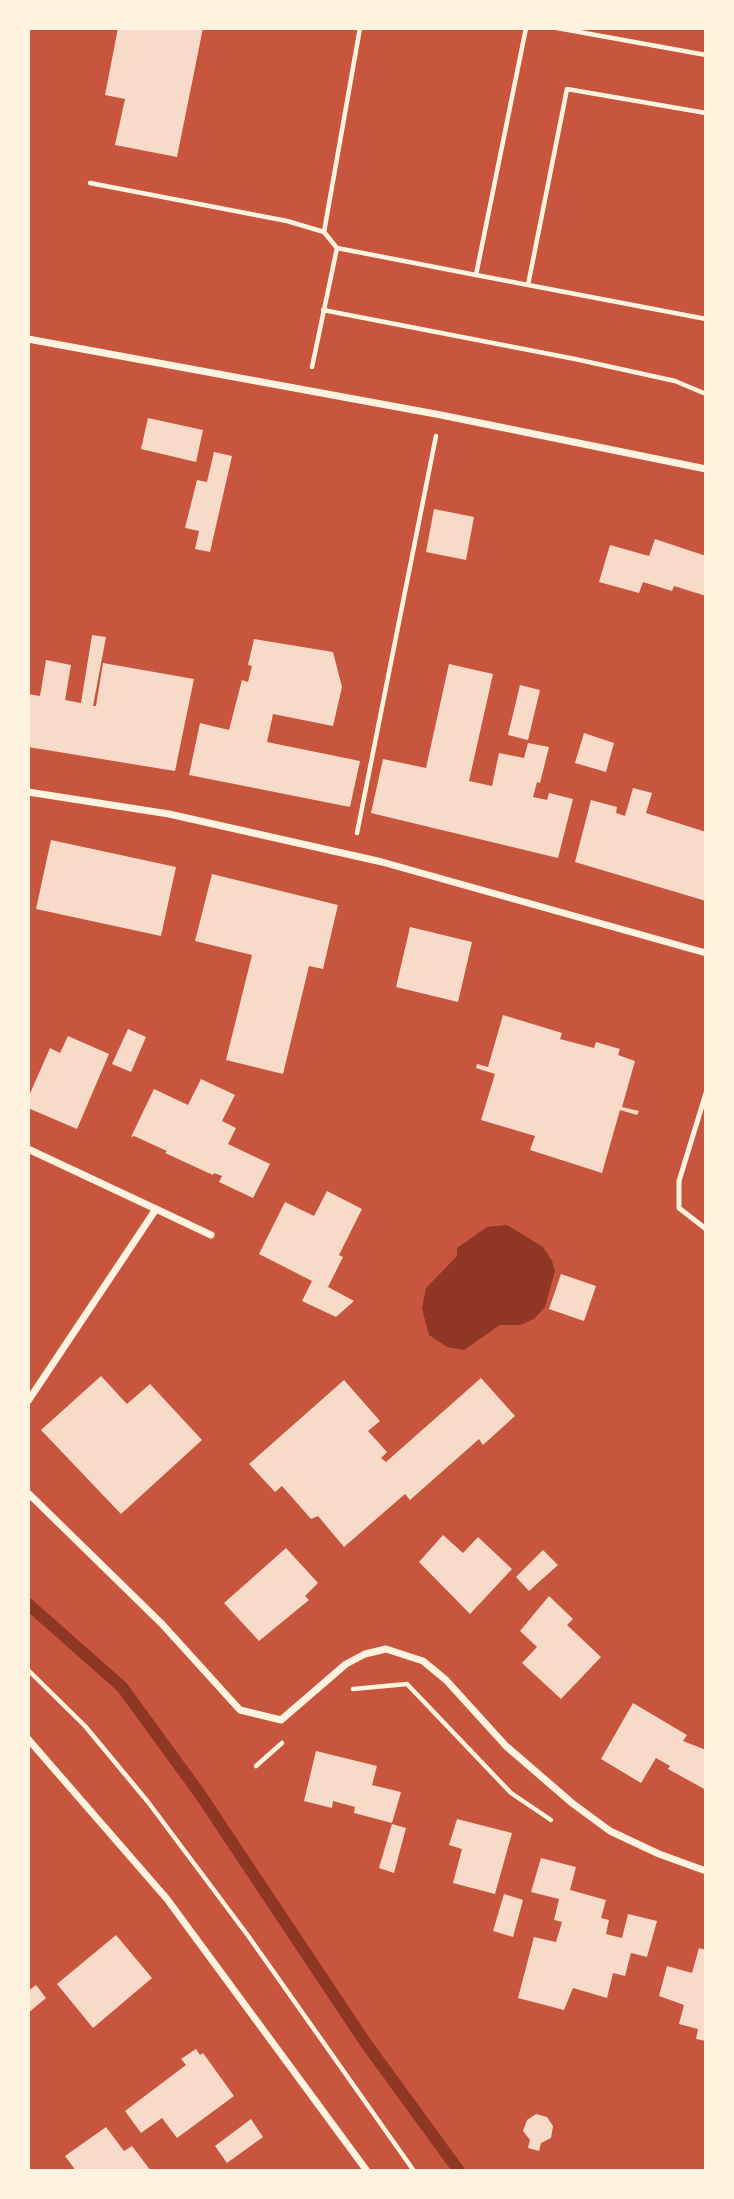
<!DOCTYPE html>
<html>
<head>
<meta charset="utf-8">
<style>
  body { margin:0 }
  #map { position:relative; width:734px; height:2199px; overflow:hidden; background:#c8553d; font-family:"IBM Plex Sans",sans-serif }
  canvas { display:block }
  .frame { position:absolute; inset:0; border:30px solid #fff3e0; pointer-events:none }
</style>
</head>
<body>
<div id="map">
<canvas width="734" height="2199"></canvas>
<div class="frame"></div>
</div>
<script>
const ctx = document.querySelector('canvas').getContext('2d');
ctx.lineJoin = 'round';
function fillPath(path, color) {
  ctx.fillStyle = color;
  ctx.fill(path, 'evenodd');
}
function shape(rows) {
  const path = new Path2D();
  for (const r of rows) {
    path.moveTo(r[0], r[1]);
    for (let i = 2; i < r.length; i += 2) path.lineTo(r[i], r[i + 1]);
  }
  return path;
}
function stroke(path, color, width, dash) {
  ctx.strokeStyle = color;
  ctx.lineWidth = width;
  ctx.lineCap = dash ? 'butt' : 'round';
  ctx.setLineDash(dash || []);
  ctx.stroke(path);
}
fillPath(shape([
  [507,1225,543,1247,552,1261,555,1271,545,1307,534,1319,520,1325,500,1325,464,1350,447,1347,429,1335,422,1309,426,1288,457,1256,457,1248,487,1227]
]), '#8f3625');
stroke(shape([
  [28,1604,122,1687,200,1794,365,2042,459,2171]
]), '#8f3625', 12);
fillPath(shape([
  [118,28,203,28,177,157,115,145,125,99,105,95],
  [148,418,203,430,196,462,141,449],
  [214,452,232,456,210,552,195,549,199,531,185,528,197,480,207,482],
  [434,509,474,517,466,560,426,552],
  [655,539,706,556,706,596,674,586,672,591,643,582,639,593,599,582,610,545,649,556],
  [92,635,106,637,93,706,96,706,103,663,194,679,175,771,28,747,28,694,40,696,46,660,71,665,65,700,81,703],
  [254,639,333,652,342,687,333,726,273,714,267,742,360,761,350,807,189,775,200,723,229,730,242,680,248,682,252,666,248,665],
  [449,664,493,674,469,781,492,786,499,753,524,758,528,743,549,747,540,783,537,782,533,797,547,800,549,793,573,799,558,858,371,813,383,759,426,768],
  [520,685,540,690,528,740,508,735],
  [584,733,614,743,606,772,575,763],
  [633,788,652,793,646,813,706,832,706,901,575,862,591,800,617,807,616,813,625,816],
  [51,840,176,867,161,936,36,909],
  [212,874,338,905,323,969,309,966,283,1074,226,1060,252,955,195,941],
  [410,927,472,942,458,1002,396,987],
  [503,1015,562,1033,560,1039,594,1048,596,1042,620,1049,618,1055,635,1061,622,1107,639,1111,637,1115,620,1110,602,1173,530,1150,535,1136,481,1120,495,1074,476,1068,477,1064,488,1067],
  [128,1029,146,1037,131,1072,112,1064],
  [68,1036,109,1054,77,1129,28,1108,28,1098,50,1048,60,1053],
  [201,1079,235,1095,222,1121,236,1128,228,1144,270,1164,253,1198,219,1182,222,1176,214,1173,213,1175,165,1153,167,1151,134,1136,131,1137,154,1089,188,1105],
  [327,1191,362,1209,339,1255,343,1257,328,1287,354,1301,336,1317,302,1301,312,1281,259,1254,285,1202,314,1216],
  [561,1274,596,1286,584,1321,549,1309],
  [101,1376,127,1404,150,1384,202,1440,121,1514,41,1430],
  [481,1378,515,1416,483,1445,479,1439,410,1500,405,1494,344,1547,318,1516,311,1519,282,1486,275,1492,249,1464,344,1380,380,1421,368,1431,387,1452,381,1458,386,1462],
  [443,1535,463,1553,478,1537,512,1569,470,1614,419,1562],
  [286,1548,318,1583,305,1596,309,1600,259,1641,224,1603],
  [543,1550,558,1565,529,1591,516,1577],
  [549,1596,573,1619,567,1625,601,1657,561,1699,522,1663,537,1647,520,1631],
  [633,1703,687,1735,683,1741,706,1750,706,1790,668,1769,670,1766,656,1758,641,1783,601,1759],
  [316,1751,377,1766,372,1785,401,1792,392,1823,354,1813,355,1807,333,1801,332,1808,304,1801],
  [457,1819,512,1833,495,1894,453,1883,462,1849,449,1845],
  [392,1824,406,1828,394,1873,379,1868],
  [541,1858,576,1867,570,1890,606,1900,601,1918,609,1920,606,1934,622,1938,628,1914,657,1921,647,1957,631,1953,625,1976,613,1973,607,1998,573,1988,564,2010,518,1998,534,1937,556,1942,562,1922,554,1920,559,1899,531,1892],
  [504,1894,523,1900,513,1937,493,1931],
  [116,1935,152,1978,93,2028,57,1984],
  [699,1948,706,1950,706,2041,696,2039,698,2029,679,2024,684,2005,659,1996,667,1966,692,1973],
  [36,1985,46,1998,28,2013,28,1991],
  [196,2049,200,2055,203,2053,234,2096,177,2138,162,2118,141,2133,125,2111,186,2065,181,2059],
  [536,2114,547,2117,553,2126,551,2138,541,2143,539,2151,528,2148,530,2140,523,2131,527,2120],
  [251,2119,263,2137,227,2163,215,2146],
  [106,2127,124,2151,132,2146,151,2171,76,2171,65,2156]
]), '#f7dbc8');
stroke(shape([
  [526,28,476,275,706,319],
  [557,28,706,55],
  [90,183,287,221,324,232],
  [337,248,476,275],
  [528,285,567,89,706,113],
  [323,310,575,359,675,381,706,394],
  [312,367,337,248,324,232,360,28],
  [357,833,436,436],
  [28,1670,85,1726,148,1802,249,1937,414,2171],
  [407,1684,511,1793,551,1820],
  [353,1689,407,1684],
  [256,1766,282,1743]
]), '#fff3e0', 4.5);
stroke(shape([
  [706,1093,679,1181,679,1208,706,1229]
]), '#fff3e0', 5);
stroke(shape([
  [28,339,441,415,706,469],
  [28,792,169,814,382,862,706,953],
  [28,1149,156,1209,28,1401],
  [156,1209,211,1235],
  [28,1493,162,1624,240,1710,281,1720,346,1664,365,1654,386,1649,423,1661,446,1680,506,1746,572,1803,610,1831,659,1854,706,1871],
  [28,1739,167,1899,367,2171]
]), '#fff3e0', 7);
</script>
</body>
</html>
